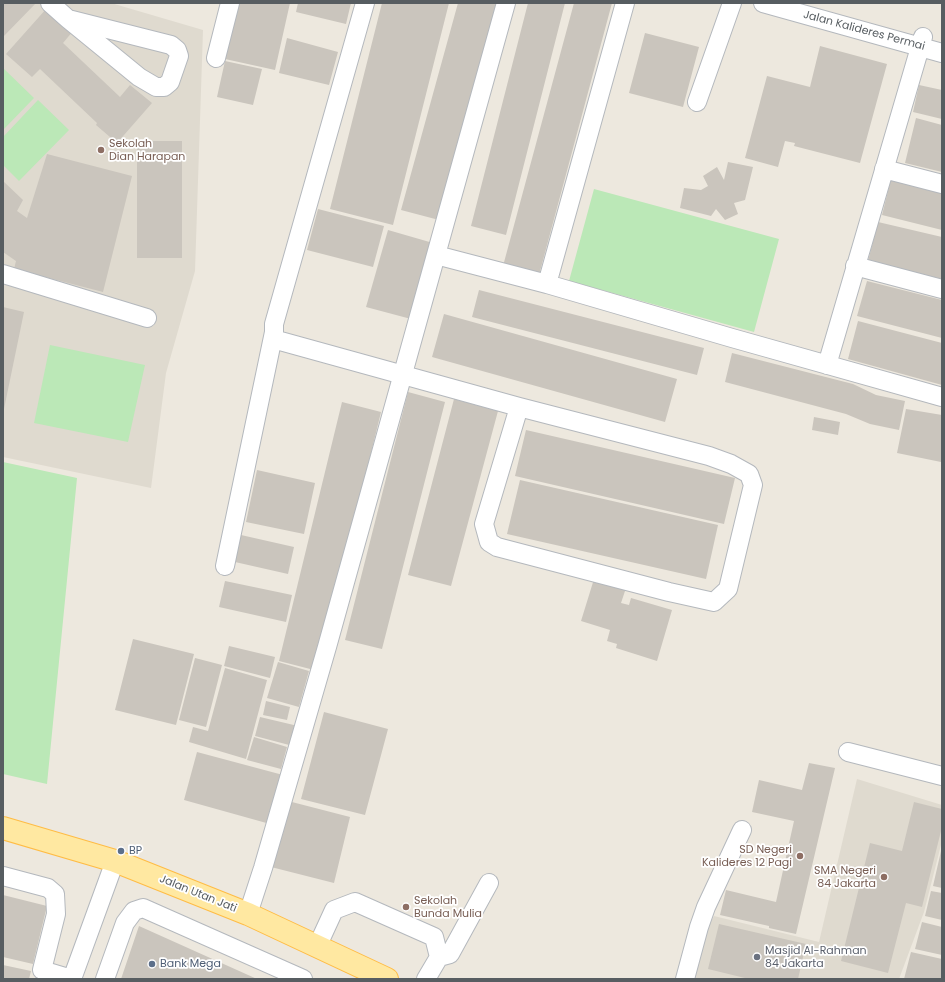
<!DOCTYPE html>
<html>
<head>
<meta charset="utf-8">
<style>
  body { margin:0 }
  #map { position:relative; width:945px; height:982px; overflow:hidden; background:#ede8de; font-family:Poppins,sans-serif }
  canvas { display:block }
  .frame { position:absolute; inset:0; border:4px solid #575d61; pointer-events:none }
</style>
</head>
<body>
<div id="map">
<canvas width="945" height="982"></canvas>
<div class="frame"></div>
</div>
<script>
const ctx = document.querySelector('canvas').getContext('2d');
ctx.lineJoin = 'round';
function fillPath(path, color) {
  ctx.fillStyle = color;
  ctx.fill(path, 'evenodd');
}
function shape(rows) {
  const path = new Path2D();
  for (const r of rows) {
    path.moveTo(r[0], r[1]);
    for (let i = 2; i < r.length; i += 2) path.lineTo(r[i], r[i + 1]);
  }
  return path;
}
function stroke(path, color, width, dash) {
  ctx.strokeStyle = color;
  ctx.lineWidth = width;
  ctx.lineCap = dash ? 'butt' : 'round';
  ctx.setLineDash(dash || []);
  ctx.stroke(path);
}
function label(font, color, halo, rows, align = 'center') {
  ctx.font = font + ' Poppins,sans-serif';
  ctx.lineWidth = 3.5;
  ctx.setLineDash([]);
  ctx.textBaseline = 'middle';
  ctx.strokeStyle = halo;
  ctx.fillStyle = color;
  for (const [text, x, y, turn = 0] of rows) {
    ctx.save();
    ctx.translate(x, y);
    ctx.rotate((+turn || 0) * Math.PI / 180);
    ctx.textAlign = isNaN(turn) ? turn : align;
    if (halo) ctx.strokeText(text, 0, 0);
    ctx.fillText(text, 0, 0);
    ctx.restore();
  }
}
fillPath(shape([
  [3,3,111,3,203,30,195,271,166,373,151,488,3,457],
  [857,779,942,805,942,841,924,912,899,979,694,979,708,927,714,916,819,942]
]), '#dfdacf');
fillPath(shape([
  [3,68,34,98,3,130],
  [38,100,69,130,19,181,3,165,3,137],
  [594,189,779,239,754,332,569,281],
  [50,345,145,365,128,442,34,423],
  [3,462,77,478,47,784,3,774]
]), '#bbe8b7');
fillPath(shape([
  [3,3,36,3,3,37],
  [237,3,290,3,275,70,225,59],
  [298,3,351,3,346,24,296,12],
  [382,3,449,3,393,225,330,209],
  [458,3,498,3,439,220,401,210],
  [528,3,565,3,506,235,471,226],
  [574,3,612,3,539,275,503,266],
  [47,8,73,31,63,43,120,97,130,85,152,103,117,143,96,125,97,123,40,69,32,77,6,54],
  [645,33,699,47,683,107,629,93],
  [287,38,338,52,329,85,279,73],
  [820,46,887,64,860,163,794,146,795,143,785,141,778,167,745,158,767,76,810,87],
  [225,61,262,69,253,105,217,97],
  [919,85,942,90,942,119,913,112],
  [916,118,942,125,942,172,905,163],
  [137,141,182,141,182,258,137,258],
  [47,154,132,176,103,292,14,269,16,261,3,252,3,181,23,200,17,211,27,218],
  [728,162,753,167,745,200,734,203,738,214,725,220,716,209,711,216,680,208,684,188,701,190,708,186,703,176,717,167,724,180],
  [891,179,942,193,942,230,882,215],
  [318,209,384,226,373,267,307,250],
  [878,222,942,237,942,279,868,261],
  [388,230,433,243,411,319,366,307],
  [867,281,942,300,942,338,857,316],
  [479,290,704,348,697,375,472,317],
  [3,307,24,312,4,409,3,409],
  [444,314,677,379,665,422,432,357],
  [858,321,942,343,942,385,848,359],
  [732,353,853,384,876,395,905,401,899,430,870,424,846,414,725,382],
  [408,392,445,402,382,649,345,640],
  [454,399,498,411,451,586,408,575],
  [342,402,381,412,318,671,279,661],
  [906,409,942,415,941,462,897,453],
  [814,417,840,422,838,435,812,430],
  [526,430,735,478,724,524,515,476],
  [257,470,315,483,304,534,246,522],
  [520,480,718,525,706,579,507,534],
  [241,535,294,547,288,574,235,562],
  [594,579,626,588,621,603,629,605,631,598,672,610,657,661,616,648,617,644,607,641,610,630,581,621],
  [225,581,292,595,286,622,219,607],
  [133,639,194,654,176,725,115,710],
  [229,646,275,657,270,678,224,666],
  [195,658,222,665,206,727,179,720],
  [278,662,309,671,299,707,267,698],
  [225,668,267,680,246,759,189,742,193,727,208,731],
  [266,701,290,707,287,720,263,715],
  [324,712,388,729,365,815,301,799],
  [260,717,298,726,293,746,255,736],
  [254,737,287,747,281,769,247,760],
  [197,752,283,775,270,824,184,800],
  [809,763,835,768,796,934,769,928,769,926,720,915,726,890,776,902,794,821,752,812,759,780,802,790],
  [288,801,350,817,334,883,271,867],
  [914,802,942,809,942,827,922,907,906,903,888,973,841,961,870,843,902,851],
  [941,851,942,851,942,888,933,886],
  [931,891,942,893,942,920,925,916],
  [3,895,47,906,33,964,3,957],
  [922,922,942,927,942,955,915,949],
  [719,924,806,944,798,979,749,979,708,969],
  [139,926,257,979,121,979],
  [911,952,942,959,942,979,904,979],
  [3,965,31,971,29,979,3,979]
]), '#cac5bd');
const minor = shape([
  [50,3,68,19,139,77,156,87,164,87,170,82,179,56,177,50,171,45,68,19],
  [763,3,942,53],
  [216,58,230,3],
  [697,102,732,3],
  [884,169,942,184],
  [436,255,547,284,732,338,942,397],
  [855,266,942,289],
  [3,274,147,318],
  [547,284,625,3],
  [273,339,519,407,709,456,731,464,749,474,753,485,728,589,714,602,669,592,497,547,489,542,484,524,519,407],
  [827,365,923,37],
  [225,566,274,332,274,324,365,3],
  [848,752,942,776],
  [3,876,48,888,55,894,56,914,42,970,72,979],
  [248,914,263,868,327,647,506,3],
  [317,947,334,910,355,902,434,937,439,957,426,979],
  [439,957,450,954,489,883],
  [72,979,115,861],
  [105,979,125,923,134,911,143,908,303,979],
  [685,979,699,927,706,907,742,830]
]);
const major = shape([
  [3,828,115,861,248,914,387,979]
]);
stroke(minor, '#b4b8bd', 20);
stroke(major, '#ffbc45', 24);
stroke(minor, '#fff', 18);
stroke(major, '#ffe8a1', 22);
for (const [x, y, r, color] of [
  [101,150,4,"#8d6e63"],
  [121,851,4,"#5c6f8a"],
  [800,856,4,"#8d6e63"],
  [884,877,4,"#8d6e63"],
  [406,907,4,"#8d6e63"],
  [757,957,4,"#6b7280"],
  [152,964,4,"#5c6f8a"]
]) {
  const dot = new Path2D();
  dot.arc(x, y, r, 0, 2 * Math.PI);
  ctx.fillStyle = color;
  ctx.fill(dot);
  stroke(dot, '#fff', 1.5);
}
label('11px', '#575d61', '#fff', [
  ["Jalan Kalideres Permai",864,31,15],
  ["Jalan Utan Jati",198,894,22]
]);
label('11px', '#785e54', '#fff', [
  ["Sekolah",109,144],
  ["Dian Harapan",109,157],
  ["SD Negeri",792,850,"right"],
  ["Kalideres 12 Pagi",792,863,"right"],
  ["SMA Negeri",876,871,"right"],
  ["84 Jakarta",876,884,"right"],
  ["Sekolah",414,901],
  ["Bunda Mulia",414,914]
], 'left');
label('11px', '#4e5e75', '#fff', [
  ["BP",129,851],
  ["Bank Mega",160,964]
], 'left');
label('11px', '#5b616d', '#fff', [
  ["Masjid Al-Rahman",765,951],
  ["84 Jakarta",765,964]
], 'left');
</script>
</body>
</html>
